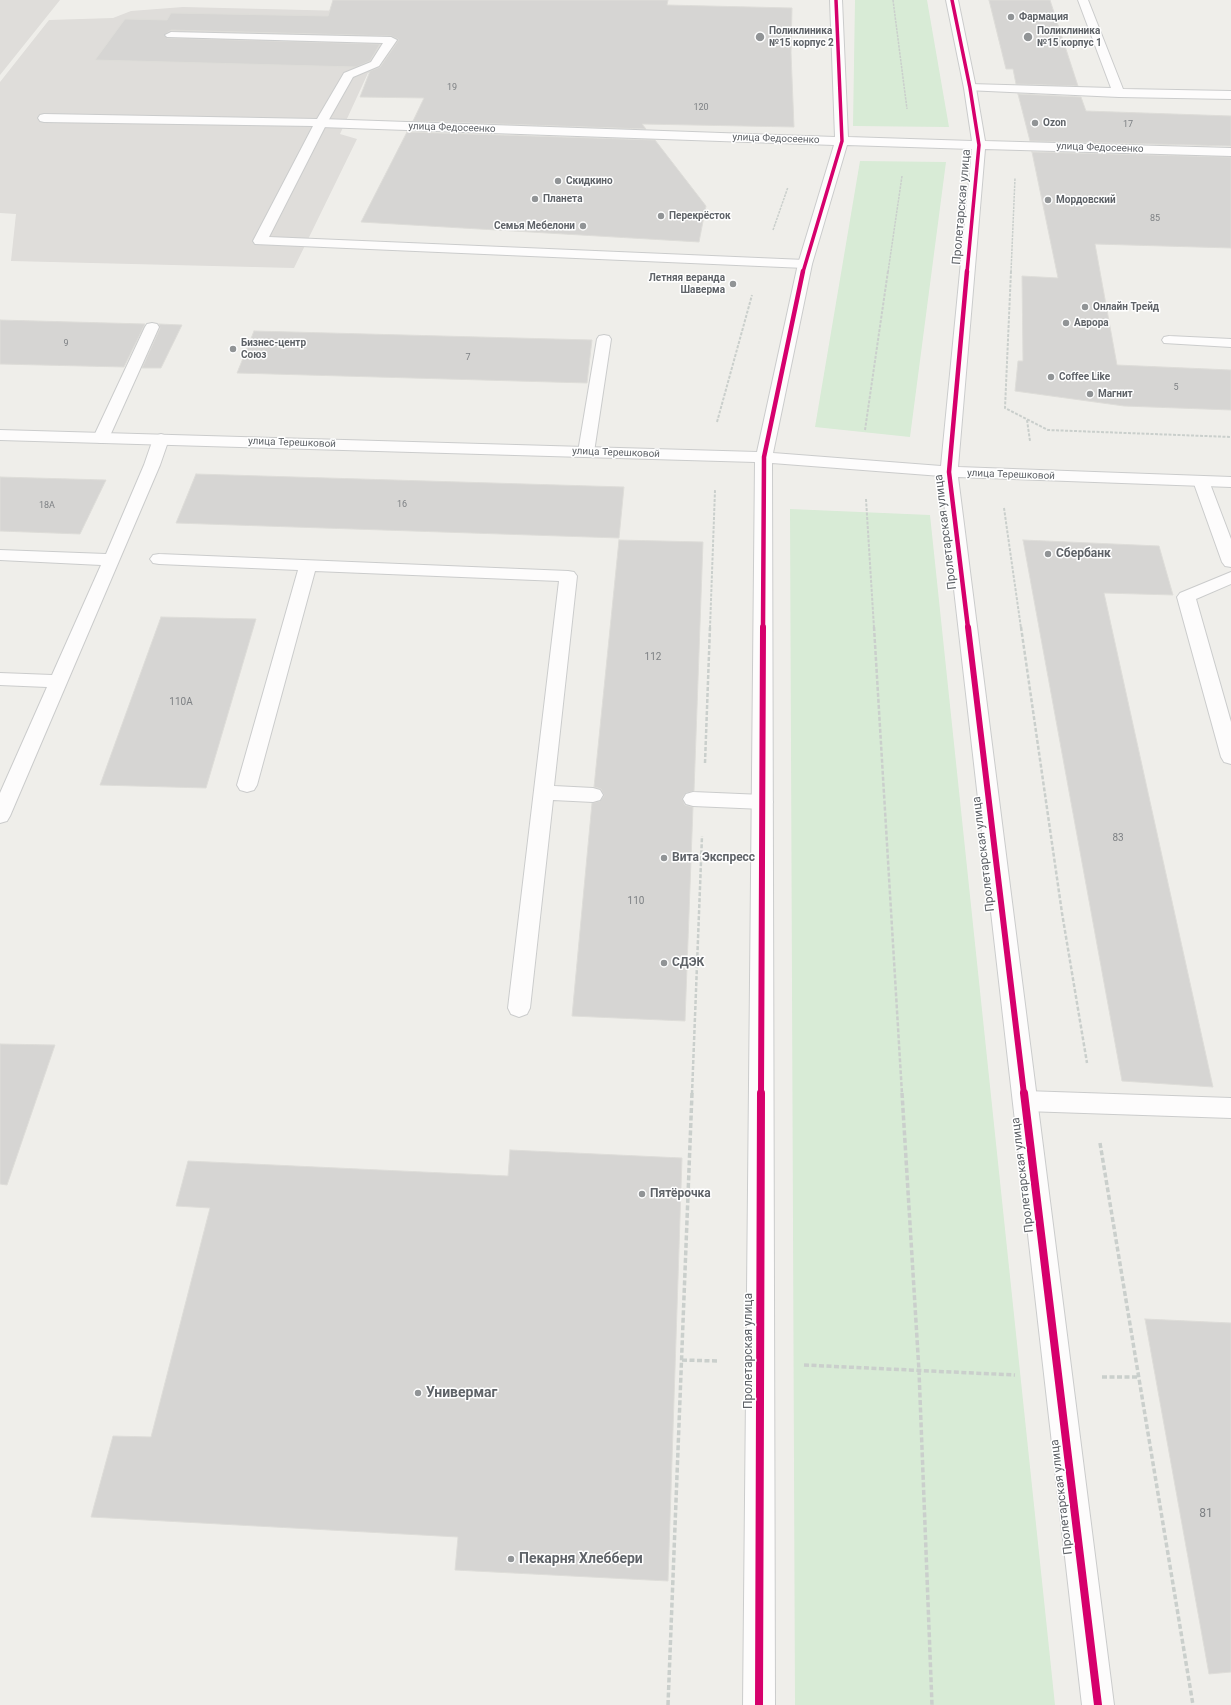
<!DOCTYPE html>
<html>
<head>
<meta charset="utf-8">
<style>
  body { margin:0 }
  canvas { display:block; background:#efeeea }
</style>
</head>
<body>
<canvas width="1231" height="1705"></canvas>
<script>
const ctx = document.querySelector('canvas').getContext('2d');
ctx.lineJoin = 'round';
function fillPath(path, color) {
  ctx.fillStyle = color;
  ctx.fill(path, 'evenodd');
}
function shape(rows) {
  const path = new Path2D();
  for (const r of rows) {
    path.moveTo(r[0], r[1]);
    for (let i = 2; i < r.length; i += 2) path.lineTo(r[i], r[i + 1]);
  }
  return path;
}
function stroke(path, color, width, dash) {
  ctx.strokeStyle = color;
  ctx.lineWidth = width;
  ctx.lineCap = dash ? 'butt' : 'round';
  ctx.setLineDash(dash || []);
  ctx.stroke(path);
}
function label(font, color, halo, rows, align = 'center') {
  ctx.font = font + ' Roboto,sans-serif';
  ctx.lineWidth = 3;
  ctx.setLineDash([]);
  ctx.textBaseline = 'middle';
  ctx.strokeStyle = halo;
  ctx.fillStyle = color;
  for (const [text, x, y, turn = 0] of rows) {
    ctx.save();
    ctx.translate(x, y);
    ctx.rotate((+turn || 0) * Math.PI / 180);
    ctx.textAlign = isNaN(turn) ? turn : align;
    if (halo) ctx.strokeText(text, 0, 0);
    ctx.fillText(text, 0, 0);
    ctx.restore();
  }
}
fillPath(shape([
  [0,0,60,0,0,75],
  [183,7,428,13,394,73,368,73,340,134,357,139,294,268,11,261,16,214,0,213,0,82,49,20,113,18,131,11]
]), '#dfddda');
fillPath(shape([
  [855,0,927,0,949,127,853,126],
  [860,161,946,162,910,437,815,427],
  [790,509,930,515,1055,1705,795,1705]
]), '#d8ebd6');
const building = shape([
  [333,0,668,0,667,5,792,8,791,53,794,127,642,124,646,129,413,121,424,98,360,97,370,71,380,67,398,41,398,39,391,36,171,30,164,35,167,38,380,44,370,61,356,67,95,60,125,19,167,20,171,13,328,16,333,0],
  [989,0,1050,0,1078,86,1016,84,1013,69,1006,69,989,0],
  [1018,94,1081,97,1086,111,1231,116,1231,146,1030,141,1018,94],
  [407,132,655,140,706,206,699,242,361,222,407,132],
  [1032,152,1231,157,1231,248,1095,244,1117,365,1231,370,1231,410,1124,406,1015,391,1018,361,1023,361,1022,276,1058,278,1032,152],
  [0,320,145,324,124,367,0,364,0,320],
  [159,324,182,325,161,368,142,368,160,328,159,324],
  [254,331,592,340,587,383,237,373,254,331],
  [196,474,624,487,619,538,176,523,196,474],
  [0,477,106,480,80,534,0,531,0,477],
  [619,540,703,542,694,791,686,793,682,798,685,805,693,807,685,1021,572,1016,592,803,600,801,604,796,601,789,594,787,619,540],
  [1023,540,1159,546,1173,595,1104,593,1213,1087,1122,1081,1023,540],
  [161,617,256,619,206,788,100,785,161,617],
  [0,1044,55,1045,7,1185,0,1184,0,1044],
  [510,1150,682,1158,668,1581,455,1570,458,1537,91,1517,113,1436,151,1437,210,1208,176,1206,188,1161,508,1176,510,1150],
  [1145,1319,1231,1323,1231,1672,1209,1674,1145,1319]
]);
fillPath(building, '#d6d5d3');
stroke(building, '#deddd9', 1);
const lane = shape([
  [1078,0,1088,0,1123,89,1231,91,1231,99,1119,97,966,90,964,88,966,86,970,84,1111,88,1078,0],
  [171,32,391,37,397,40,379,66,353,77,327,123,269,237,805,260,810,261,812,264,810,267,805,268,255,244,253,241,313,126,44,122,40,121,38,118,40,115,44,114,317,119,344,73,371,62,383,43,167,37,165,35,171,32],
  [152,323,157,324,159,327,109,438,107,441,101,443,95,441,93,438,145,327,147,324,152,323],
  [604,335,609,336,611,339,594,452,592,455,586,457,580,455,578,452,597,339,599,336,604,335],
  [1169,336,1231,339,1231,347,1164,343,1162,340,1164,337,1169,336],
  [161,434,167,436,169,439,160,465,10,816,7,821,0,823,0,793,47,687,0,685,0,673,52,675,101,565,0,560,0,550,106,554,144,465,153,439,155,436,161,434],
  [1201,476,1207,478,1209,481,1231,539,1231,567,1225,566,1222,562,1193,481,1195,478,1201,476],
  [159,554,568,571,574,572,577,576,554,786,593,788,600,790,603,795,600,800,593,802,553,800,530,1008,527,1014,519,1017,511,1014,508,1008,559,581,315,571,257,785,254,790,247,792,240,790,237,785,298,570,159,564,153,563,150,559,153,555,159,554],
  [1231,572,1231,584,1196,599,1231,722,1231,764,1224,762,1221,757,1177,597,1180,593,1231,572],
  [693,792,763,795,770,797,773,802,770,807,763,809,693,806,686,804,683,799,686,794,693,792],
  [1025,1091,1231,1098,1231,1118,1025,1111,1017,1108,1013,1101,1017,1094,1025,1091]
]);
const street = shape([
  [830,0,842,0,848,137,972,141,964,88,946,0,958,0,976,88,985,141,1231,148,1231,156,985,149,958,467,1231,477,1231,487,958,477,1114,1705,1082,1705,941,476,772,463,775,1705,743,1705,755,462,0,440,0,430,757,452,798,264,834,145,321,127,317,126,315,123,317,120,321,119,835,137,830,0],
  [847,145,972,149,941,466,773,453,812,264,847,145]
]);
stroke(lane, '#cbcccc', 2);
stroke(street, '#cbcccc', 2);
stroke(shape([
  [893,0,907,109],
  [773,230,788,187],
  [888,272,902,176],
  [1011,272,1015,178]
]), '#cacfcc', 1.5, [2.5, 1]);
stroke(shape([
  [1011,271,1005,408,1048,430,1231,437],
  [1027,420,1030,441],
  [717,422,752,295],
  [865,430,888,271],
  [866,499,874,628],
  [1004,508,1021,628],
  [710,628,715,490]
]), '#cacfcc', 2, [3, 1.5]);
stroke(shape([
  [874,627,902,1094],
  [1021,627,1062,913,1087,1063],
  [705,763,710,627],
  [692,1094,702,836]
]), '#cacfcc', 2.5, [4, 2]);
stroke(shape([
  [902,1093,919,1371,932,1705],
  [1100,1143,1193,1705],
  [682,1360,717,1361],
  [804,1365,1015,1375],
  [1102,1377,1139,1377],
  [668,1705,692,1093]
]), '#cacfcc', 3.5, [5, 2.5]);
fillPath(lane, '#fdfcfc');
fillPath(street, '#fdfcfc');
stroke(shape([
  [952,0,970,88,979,145,967,272],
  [803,272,842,141,836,0]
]), '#d6006c', 3.5);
stroke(shape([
  [967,271,949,472,968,628],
  [763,628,764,457,803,271]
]), '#d6006c', 4.5);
stroke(shape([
  [968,627,1024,1094],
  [761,1094,763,627]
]), '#d6006c', 6);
stroke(shape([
  [1024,1093,1098,1705],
  [759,1705,761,1093]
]), '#d6006c', 8);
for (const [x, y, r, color] of [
  [1011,17,4,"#919496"],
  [760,37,5,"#919496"],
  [1028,37,5,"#919496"],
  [1035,123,4,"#919496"],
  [558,181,4,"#919496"],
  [535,199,4,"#919496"],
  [1048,200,4,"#919496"],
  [661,216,4,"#919496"],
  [583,226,4,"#919496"],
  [733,284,4,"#919496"],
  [1085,307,4,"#919496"],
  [1066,323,4,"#919496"],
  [233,349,4,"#919496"],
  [1051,377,4,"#919496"],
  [1090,394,4,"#919496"],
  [1048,554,4,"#919496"],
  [664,858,4,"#919496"],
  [664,963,4,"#919496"],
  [642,1194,4,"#919496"],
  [418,1393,4,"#919496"],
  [511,1559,4,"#919496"]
]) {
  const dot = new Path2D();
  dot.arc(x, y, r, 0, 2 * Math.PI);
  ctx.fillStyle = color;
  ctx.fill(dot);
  stroke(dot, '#fff', 1.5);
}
label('9px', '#7e8184', null, [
  ["19",452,88],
  ["120",701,108],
  ["17",1128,125],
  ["85",1155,219],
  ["9",66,344],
  ["7",468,358],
  ["5",1176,388],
  ["16",402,505],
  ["18А",47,506]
]);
label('bold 10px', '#5f6368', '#fff', [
  ["Фармация",1019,17],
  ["Поликлиника",769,31],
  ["№15 корпус 2",769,43],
  ["Поликлиника",1037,31],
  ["№15 корпус 1",1037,43],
  ["Ozon",1043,123],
  ["Скидкино",566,181],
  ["Планета",543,199],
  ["Мордовский",1056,200],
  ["Перекрёсток",669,216],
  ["Семья Мебелони",575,226,"right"],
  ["Летняя веранда",725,278,"right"],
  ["Шаверма",725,290,"right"],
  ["Онлайн Трейд",1093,307],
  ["Аврора",1074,323],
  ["Бизнес-центр",241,343],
  ["Союз",241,355],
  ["Coffee Like",1059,377],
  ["Магнит",1098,394]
], 'left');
label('10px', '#5f6368', '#fff', [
  ["улица Федосеенко",452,128,2],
  ["улица Федосеенко",776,139,2],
  ["улица Федосеенко",1100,148,2],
  ["улица Терешковой",292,443,2],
  ["улица Терешковой",616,453,2],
  ["улица Терешковой",1011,475,2]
]);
label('10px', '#7e8184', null, [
  ["112",653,657],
  ["110А",181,702],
  ["83",1118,838],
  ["110",636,901]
]);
label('12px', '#5f6368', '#fff', [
  ["Пролетарская улица",962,207,-85],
  ["Пролетарская улица",946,532,-97],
  ["Пролетарская улица",984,854,-97],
  ["Пролетарская улица",1023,1175,-97],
  ["Пролетарская улица",749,1351,-90],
  ["Пролетарская улица",1062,1497,-97]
]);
label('bold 12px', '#5f6368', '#fff', [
  ["Сбербанк",1056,554],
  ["Вита Экспресс",672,858],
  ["СДЭК",672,963],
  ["Пятёрочка",650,1194]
], 'left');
label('12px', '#7e8184', null, [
  ["81",1206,1514]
]);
label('bold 14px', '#5f6368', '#fff', [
  ["Универмаг",426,1393],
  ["Пекарня Хлеббери",519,1559]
], 'left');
</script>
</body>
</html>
